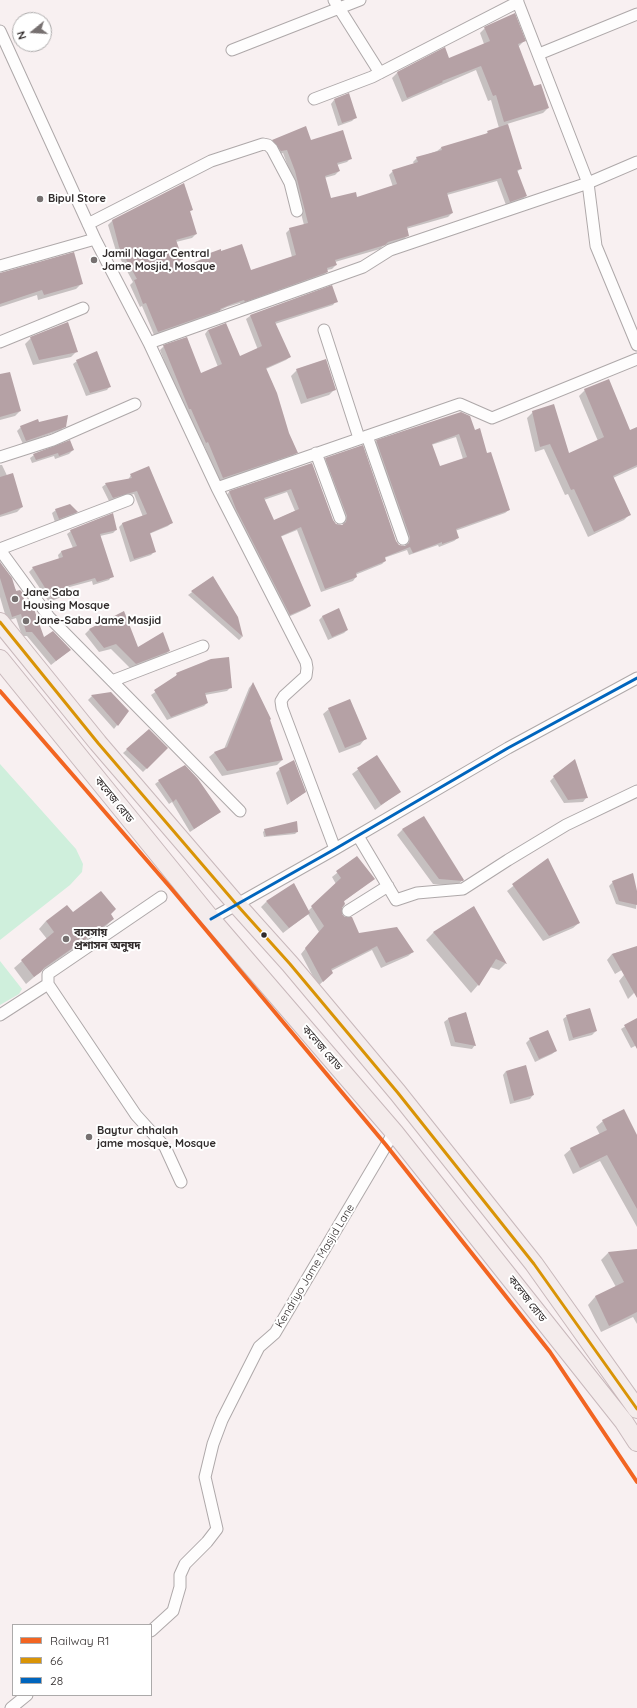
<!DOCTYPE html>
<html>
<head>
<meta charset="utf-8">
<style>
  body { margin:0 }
  #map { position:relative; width:637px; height:1708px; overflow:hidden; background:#f8f0f1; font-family:Quicksand,sans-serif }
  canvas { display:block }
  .legend { position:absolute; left:12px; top:1624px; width:140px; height:72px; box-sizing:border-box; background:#fff; border:1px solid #acaaaa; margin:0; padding:5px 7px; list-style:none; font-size:12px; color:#302b2b }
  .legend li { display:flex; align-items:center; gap:8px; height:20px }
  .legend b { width:20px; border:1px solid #acaaaa }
  .north { position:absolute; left:12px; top:12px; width:40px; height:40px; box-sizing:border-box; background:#fff; border:1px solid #acaaaa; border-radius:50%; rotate:252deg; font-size:11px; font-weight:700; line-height:16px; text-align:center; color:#302b2b }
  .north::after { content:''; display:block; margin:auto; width:14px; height:18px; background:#767070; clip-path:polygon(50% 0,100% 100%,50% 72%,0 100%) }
</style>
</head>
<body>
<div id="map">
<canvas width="637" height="1708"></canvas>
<ul class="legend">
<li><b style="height:5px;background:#f26522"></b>Railway R1</li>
<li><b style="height:5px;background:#d99406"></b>66</li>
<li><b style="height:5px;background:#0065bd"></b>28</li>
</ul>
<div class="north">N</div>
</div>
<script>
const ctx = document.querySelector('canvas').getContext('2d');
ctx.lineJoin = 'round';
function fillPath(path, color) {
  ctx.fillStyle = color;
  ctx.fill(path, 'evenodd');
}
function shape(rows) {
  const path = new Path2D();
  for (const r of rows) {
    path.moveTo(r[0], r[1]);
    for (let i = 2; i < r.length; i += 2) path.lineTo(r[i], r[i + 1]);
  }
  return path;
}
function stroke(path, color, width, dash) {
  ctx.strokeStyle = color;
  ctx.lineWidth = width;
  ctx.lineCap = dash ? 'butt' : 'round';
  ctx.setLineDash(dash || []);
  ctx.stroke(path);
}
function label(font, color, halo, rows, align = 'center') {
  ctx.font = font + ' Quicksand,"Noto Sans Bengali",sans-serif';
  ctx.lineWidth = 4;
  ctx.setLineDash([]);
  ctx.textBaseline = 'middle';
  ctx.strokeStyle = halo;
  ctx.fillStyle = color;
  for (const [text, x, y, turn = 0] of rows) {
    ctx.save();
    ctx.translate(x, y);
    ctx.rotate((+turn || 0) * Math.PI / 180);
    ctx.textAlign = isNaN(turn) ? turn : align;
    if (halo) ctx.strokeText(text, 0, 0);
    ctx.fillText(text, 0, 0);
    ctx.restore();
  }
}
fillPath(shape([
  [0,764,76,849,83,864,82,872,70,885,0,940],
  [0,961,22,989,19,994,0,1005]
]), '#cfefdc');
fillPath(shape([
  [485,28,524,41,518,47,534,87,548,108,543,113,507,124,521,168,517,172,526,196,522,200,506,205,497,181,447,195,452,213,448,217,406,229,408,235,404,239,383,246,380,249,335,262,336,265,332,269,327,270,327,272,323,275,241,305,240,303,227,307,219,311,216,314,154,335,142,306,140,307,130,285,133,282,116,251,108,225,112,221,192,210,189,212,196,234,192,238,176,242,185,267,220,250,250,272,292,257,286,233,290,229,304,225,291,175,283,153,277,155,269,144,273,140,311,141,351,158,347,162,337,165,339,171,335,175,324,178,330,200,357,199,393,187,389,175,393,171,414,164,413,162,417,158,437,151,441,148,485,135,488,132,499,128,491,100,488,101,476,70,402,102,392,78,397,73,444,49,449,60,484,44,480,33],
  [334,100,356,117,352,121,338,126,331,104],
  [0,275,82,283,76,289,38,300,37,295,0,307],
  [332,287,336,301,333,305,275,324,290,357,286,360,266,369,288,433,296,452,293,456,219,482,204,445,202,446,185,413,160,350,164,346,200,374,218,367,205,334,208,330,240,358,258,350,246,319,250,316],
  [31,338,77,351,71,357,33,365,25,344],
  [77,361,110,386,107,390,86,396,73,364],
  [297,370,335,389,329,395,301,404,291,376],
  [0,376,20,411,15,416,0,420],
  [585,390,629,431,637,430,637,467,613,478,630,514,624,520,588,537,568,494,565,495,544,449,535,452,527,418,533,412,568,454,598,441,579,396],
  [39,423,65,426,61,430,23,444,17,431,21,427],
  [474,431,487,455,509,510,505,513,455,531,458,538,454,541,439,547,438,545,409,555,407,550,384,558,385,561,382,564,355,575,356,577,353,581,321,592,297,530,280,537,310,606,306,609,286,618,226,496,229,492,311,464,333,521,335,525,343,526,343,520,322,462,326,459,398,545,405,547,406,541,373,445,377,441],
  [456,437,463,459,439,468,431,445],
  [287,492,295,511,273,521,264,500],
  [73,450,69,454,55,459,54,456,32,463,30,458,34,455],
  [0,465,2,465,22,507,17,512,0,517],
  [131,475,171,523,168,526,149,534,155,551,151,555,130,562,119,527,123,523,143,517,134,494,109,501,102,487,106,484,128,480],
  [56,510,77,512,73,515,55,522,52,513],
  [116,530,113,533,100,536,112,576,109,580,93,585,92,581,66,588,68,593,64,596,49,602,29,572,33,568,59,559,58,555,61,552,73,548,67,534,71,531],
  [0,562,43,638,70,650,51,665,27,636,22,636,16,618,7,621,0,597],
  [213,577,237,617,242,637,239,640,188,595],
  [323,616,347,630,344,633,328,640,319,620],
  [90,629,137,648,169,651,164,656,130,668,111,649,99,652,85,634],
  [177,674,231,687,227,691,205,695,207,703,204,706,167,720,151,695,174,679],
  [253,683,269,720,282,760,277,765,222,776,209,757,214,753,224,749,249,688],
  [110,693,128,711,114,729,88,700,92,696],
  [329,709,365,739,360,745,339,753,323,714],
  [149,730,167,748,143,772,123,753],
  [376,756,399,792,375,810,352,774],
  [280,769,305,792,287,805,276,773],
  [554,777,586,798,583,802,564,803,550,781],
  [159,781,220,812,190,832,172,802,169,804,155,784],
  [423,817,463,880,456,886,433,884,397,835,402,830],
  [265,830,297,832,295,834,264,837,263,832],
  [357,857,373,879,343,902,341,908,341,915,359,934,413,952,408,956,381,968,372,950,331,971,332,973,318,986,301,954,319,932,308,914,283,933,261,907,266,902,308,911,336,884,332,877],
  [547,859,579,923,573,928,543,941,507,891],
  [613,882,637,895,636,909,616,904,609,886],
  [473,907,506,963,499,970,490,967,478,985,471,993,426,940,433,933],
  [72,913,109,914,113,919,106,926,40,972,26,984,14,968,47,939,39,929,46,921],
  [637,947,637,961,615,974,607,960,612,954],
  [637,972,637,986,634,993,628,999,619,981,624,975],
  [466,1013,475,1045,472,1049,451,1046,444,1022,448,1019],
  [567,1016,596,1031,592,1035,569,1041,563,1019],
  [637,1019,637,1045,631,1048,621,1029],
  [530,1039,556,1051,552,1054,535,1062,526,1043],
  [506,1071,533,1095,530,1099,510,1104,503,1075],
  [603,1121,637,1135,637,1227,600,1161,573,1174,564,1155,571,1149,600,1135,596,1127],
  [637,1250,637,1324,633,1317,601,1332,588,1305,595,1297,616,1287,601,1260,608,1253]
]), '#0003');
fillPath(shape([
  [515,13,526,41,518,44,534,86,541,84,549,108,504,122,496,95,493,96,481,66,442,81,443,82,407,98,397,72,445,47,449,58,490,41,484,27],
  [349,93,357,118,342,123,334,99],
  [508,124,522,169,517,170,527,196,510,202,501,178,447,193,453,213,407,227,409,236,388,242,385,245,335,260,337,265,327,268,328,272,245,302,244,300,232,304,220,309,221,310,158,332,146,303,143,304,134,280,137,279,119,247,112,220,184,183,193,210,190,211,197,234,176,240,185,266,211,256,210,253,221,249,221,251,242,244,251,270,296,255,289,228,308,223,295,171,287,150,281,151,272,140,306,126,311,140,343,130,352,159,337,163,340,171,325,176,331,198,356,192,357,197,397,184,392,170,418,162,416,157,442,150,441,147,488,133,487,131],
  [74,252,83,284,44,295,42,290,0,304,0,273],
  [332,285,338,302,275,322,291,357,266,368,277,393,289,433,298,453,223,478,208,442,206,443,191,409,189,409,163,345,187,337,201,373,222,364,208,330,226,323,240,356,262,346,250,315],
  [68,322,78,352,39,360,30,337],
  [97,351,111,387,90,393,76,360],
  [326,359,336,390,307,399,296,369],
  [10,372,21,411,0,417,0,374],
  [609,379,630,430,637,427,637,465,613,476,631,515,594,532,574,489,571,490,550,444,540,447,532,411,554,404,569,453,604,437,584,389],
  [461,412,470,416,475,430,480,428,487,453,491,452,510,510,456,529,459,538,442,544,442,542,413,553,410,547,385,557,386,561,356,573,357,577,325,589,301,527,281,536,311,606,290,615,236,509,229,491,312,463,333,520,336,524,342,525,346,522,347,516,325,458,363,445,396,541,399,545,405,546,409,543,410,537,376,440],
  [459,434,467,457,440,466,432,444],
  [291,489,299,509,274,520,264,498],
  [68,415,66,427,26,441,20,426,38,419,39,422],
  [70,440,74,450,59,456,58,453,36,460,33,454],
  [149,466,173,523,150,533,156,552,134,559,122,523,147,514,137,491,113,498,105,483,132,478,130,474],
  [13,473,23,507,0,515,0,477],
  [70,504,78,512,59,519,55,509],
  [113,513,117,530,100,534,114,577,97,582,95,578,67,586,69,593,52,599,32,567,63,557,61,551,77,546,70,530],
  [0,562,12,578,16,591,20,590,22,592,27,610,34,608,34,609,44,637,53,631,71,650,56,661,32,632,26,632,21,614,12,617,0,578],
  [213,576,238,617,243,637,191,591],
  [339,608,348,630,332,637,322,616],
  [124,611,138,647,163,632,170,651,136,664,116,644,104,648,89,629],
  [229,657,232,688,205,693,208,703,171,717,154,690,177,675,176,673,211,659],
  [253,682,271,719,270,720,283,760,227,771,214,752,227,747],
  [111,692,129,711,118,726,91,695],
  [350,699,367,739,345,748,328,708],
  [149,729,168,748,147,769,126,749],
  [377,755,401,792,381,805,357,768],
  [575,759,588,798,568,800,553,776],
  [294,760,306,792,291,802,279,768],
  [185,765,198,779,221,812,194,829,176,799,173,802,158,780],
  [424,816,464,880,463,881,439,879,402,829],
  [297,821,298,832,266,836,264,829],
  [357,856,375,879,344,901,345,904,342,908,342,914,345,917,352,917,359,933,397,927,414,952,386,963,377,946,331,969,333,973,323,982,305,948,324,926,311,906,341,878,336,871],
  [548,858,580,923,549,936,512,884],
  [633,873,637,891,637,905,619,901,612,881],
  [294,883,310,913,289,928,266,901],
  [101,891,116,909,111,914,114,919,44,968,41,972,34,977,21,960,54,932,46,921,67,905,73,912],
  [474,906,507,964,496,959,479,986,433,932],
  [637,946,637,998,612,954],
  [590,1008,597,1031,573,1038,566,1015],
  [466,1012,476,1046,455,1042,448,1018],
  [637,1018,637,1049,624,1025],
  [548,1030,557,1051,539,1059,529,1038],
  [526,1065,534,1095,514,1101,506,1071],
  [624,1109,637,1135,637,1209,607,1155,580,1168,570,1148,607,1130,602,1120],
  [637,1249,637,1312,609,1326,595,1296,624,1282,608,1252]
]), '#b5a1a5');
const minor = shape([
  [334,0,380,73],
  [517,0,588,183,596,246,637,345],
  [0,31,95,239,149,343,217,488,306,662,307,668,306,676,284,696,281,701,282,708,335,849],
  [232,50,360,0],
  [539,54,637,14],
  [314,99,372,77,518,2],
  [88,224,211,161,263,144,268,145,272,149,290,183,297,211],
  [0,266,95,239],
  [324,330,359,438],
  [0,342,83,308],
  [149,343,363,267,390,250,588,183,637,162],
  [367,436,403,539],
  [316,453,340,518],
  [0,457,53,440,135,404],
  [217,488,460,404,492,418,637,359],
  [0,549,128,500],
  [0,550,49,617,240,811],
  [112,681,203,646],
  [358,836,396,900,417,893,463,889,508,860,566,825,637,791],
  [348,911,388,886],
  [211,919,335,849,508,748,637,678],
  [48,984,136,1115,165,1147,181,1182],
  [0,1015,48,984,48,974,161,897],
  [151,1631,173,1611,180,1587,180,1575,185,1564,207,1542,217,1529,205,1477,213,1444,222,1420,259,1347,275,1333,394,1132],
  [11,1708,27,1695]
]);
const trunk = shape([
  [0,622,98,743,237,905,290,964,398,1093,534,1264,637,1409],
  [0,659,211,919,394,1132,624,1422,637,1442]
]);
stroke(minor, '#aea8a9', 13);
stroke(trunk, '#c8b8bb', 20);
stroke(minor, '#fefdfd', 11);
stroke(trunk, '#f4ecec', 18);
stroke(shape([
  [0,622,98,743,237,905,290,964,398,1093,534,1264,637,1409]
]), '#d99406', 3);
stroke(shape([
  [211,919,335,849,508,748,637,678]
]), '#0065bd', 3);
stroke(shape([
  [0,691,170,887,386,1145,550,1352,637,1482]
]), '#f26522', 4);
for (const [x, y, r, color] of [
  [40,199,4,"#767070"],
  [94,260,4,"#767070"],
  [15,599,4,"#767070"],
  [26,621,4,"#767070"],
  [264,935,3.5,"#302b2b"],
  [66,939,4,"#767070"],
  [89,1137,4,"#767070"]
]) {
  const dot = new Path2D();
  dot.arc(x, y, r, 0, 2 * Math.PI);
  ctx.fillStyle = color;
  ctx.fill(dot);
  stroke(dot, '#fff', 1.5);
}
label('bold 11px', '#302b2b', '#fff', [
  ["Bipul Store",48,199],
  ["Jamil Nagar Central",102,254],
  ["Jame Mosjid, Mosque",102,267],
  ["Jane Saba",23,593],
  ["Housing Mosque",23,606],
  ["Jane-Saba Jame Masjid",34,621],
  ["ব্যবসায়",74,933],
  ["প্রশাসন অনুষদ",74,946],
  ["Baytur chhalah",97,1131],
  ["jame mosque, Mosque",97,1144]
], 'left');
label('11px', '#302b2b', '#fff', [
  ["কলেজ রোড",114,800,51],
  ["কলেজ রোড",322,1048,49],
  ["Kendriyo Jame Masjid Lane",315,1266,-59],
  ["কলেজ রোড",527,1299,52]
]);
</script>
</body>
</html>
